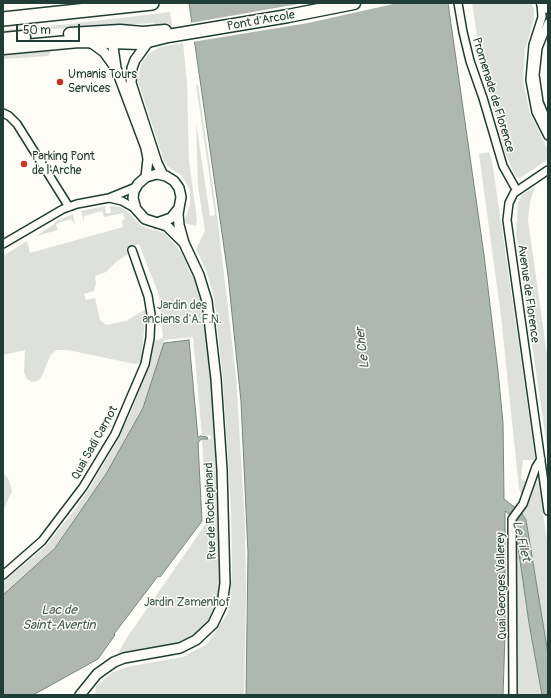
<!DOCTYPE html>
<html>
<head>
<meta charset="utf-8">
<style>
  body { margin:0 }
  #map { position:relative; width:551px; height:698px; overflow:hidden; background:#fdfcf7; font-family:Pangolin,sans-serif }
  canvas { display:block }
  .frame { position:absolute; inset:0; border:4px solid #1f3d34; pointer-events:none }
  .scale { position:absolute; left:16px; top:24px; width:64px; height:18px; box-sizing:border-box; border:2px solid #1f3d34; border-top:0; padding-left:5px; font-size:12px; line-height:14px; white-space:nowrap; color:#1f3d34; -webkit-text-stroke:3px #fdfcf7; paint-order:stroke }
</style>
</head>
<body>
<div id="map">
<canvas width="551" height="698"></canvas>
<div class="frame"></div>
<div class="scale">50 m</div>
</div>
<script>
const ctx = document.querySelector('canvas').getContext('2d');
ctx.lineJoin = 'round';
function fillPath(path, color) {
  ctx.fillStyle = color;
  ctx.fill(path, 'evenodd');
}
function shape(rows) {
  const path = new Path2D();
  for (const r of rows) {
    path.moveTo(r[0], r[1]);
    for (let i = 2; i < r.length; i += 2) path.lineTo(r[i], r[i + 1]);
  }
  return path;
}
function stroke(path, color, width, dash) {
  ctx.strokeStyle = color;
  ctx.lineWidth = width;
  ctx.lineCap = dash ? 'butt' : 'round';
  ctx.setLineDash(dash || []);
  ctx.stroke(path);
}
function label(font, color, halo, rows, align = 'center') {
  ctx.font = font + ' Pangolin,sans-serif';
  ctx.lineWidth = 3;
  ctx.setLineDash([]);
  ctx.textBaseline = 'middle';
  ctx.strokeStyle = halo;
  ctx.fillStyle = color;
  for (const [text, x, y, turn = 0] of rows) {
    ctx.save();
    ctx.translate(x, y);
    ctx.rotate((+turn || 0) * Math.PI / 180);
    ctx.textAlign = isNaN(turn) ? turn : align;
    if (halo) ctx.strokeText(text, 0, 0);
    ctx.fillText(text, 0, 0);
    ctx.restore();
  }
}
fillPath(shape([
  [472,3,531,3,534,10,534,19,525,50,523,81,530,113,548,150,548,158,547,160,520,178,515,176,504,150,479,49],
  [170,12,172,25,156,27,154,23,3,32,3,30,70,24],
  [183,43,187,82,189,161,197,220,196,226,184,223,190,205,190,190,182,176,167,166,164,161,138,81,140,68,144,58,150,53,160,47],
  [51,51,48,56,3,59,3,55],
  [196,85,198,85,217,215,236,376,245,525,246,595,244,695,95,695,96,686,113,672,126,667,183,657,207,644,228,613,230,602,232,571,231,510,223,380,214,297,206,270,196,249,205,231,198,186,196,122,210,216,215,215],
  [489,152,492,161,535,456,534,460,523,460,521,479,526,482,522,498,519,488,501,316,479,154],
  [535,187,530,201,528,220,548,362,548,454,516,234,518,203,522,195],
  [105,206,106,213,111,213,110,206,120,207,127,211,141,226,165,233,181,252,195,282,201,302,205,335,207,335,211,375,219,535,218,535,220,588,211,619,199,632,179,644,117,655,128,636,207,522,202,439,211,439,211,435,202,436,193,337,164,340,163,348,143,408,106,474,55,547,3,595,3,582,45,547,76,508,92,484,113,448,131,412,149,365,154,341,163,338,159,295,139,244,126,248,128,254,117,261,106,272,95,276,96,283,94,291,84,294,86,300,95,298,100,320,106,325,126,321,146,309,141,363,135,364,68,350,57,350,51,354,41,378,37,381,32,382,27,379,24,372,25,350,3,355,3,256,27,241,30,253,123,227,122,220,125,219,123,213,104,217,102,211,84,216,84,222,81,211],
  [73,214,75,225,71,219,56,224,58,230,36,236,53,225,56,221],
  [3,473,8,478,12,491,3,511],
  [538,479,548,547,548,654,526,520,521,512],
  [515,526,529,623,542,695,516,695,517,620]
]), '#dde0db');
const water = shape([
  [189,3,448,3,484,255,498,371,503,423,504,499,521,512,526,520,548,654,548,695,542,695,529,623,515,526,510,515,505,511,505,635,503,695,246,695,248,553,241,401,228,275,189,3],
  [189,340,198,438,200,436,207,437,208,439,201,439,198,443,202,521,160,577,158,576,114,634,115,635,98,659,33,695,3,695,3,595,55,548,106,474,143,408,164,343,189,340]
]);
fillPath(water, '#aeb8b1');
stroke(water, '#75877f', 1);
fillPath(shape([
  [304,3,398,3,308,23,192,42,190,23]
]), '#fdfcf7');
const minor = shape([
  [458,3,463,32,470,61,483,98,503,166,517,191],
  [541,3,542,17,533,45,530,80,536,112,548,136],
  [548,23,538,48,535,75,539,102,548,124],
  [3,113,9,116,17,124,69,207],
  [548,170,514,193,509,203,507,220,548,511],
  [109,198,122,201,136,209],
  [3,244,63,209,77,204,109,198,136,187],
  [3,575,42,541,83,487,115,434,145,364,150,338,151,314,148,296,132,250],
  [513,695,512,519,523,504,536,467,541,459]
]);
const tertiary = shape([
  [117,38,113,47,116,68,146,148,148,159,146,177],
  [89,41,104,52,115,67],
  [148,42,135,60,132,68,131,83,157,163,163,175],
  [157,223,171,218,179,208],
  [80,695,97,674,114,662,124,658,180,648,196,640,213,624,222,605,225,583,222,470,216,379,207,301,199,275,184,243,179,225,178,214,181,197,179,188,174,181,166,176,157,174,146,177,138,184,134,191,133,198,136,209,145,219,167,226,184,243]
]);
const primary = shape([
  [543,3,548,7],
  [70,34,120,31,143,33,165,31],
  [3,39,24,37],
  [3,48,79,41,140,43,168,36,288,16,354,3]
]);
const motorway = shape([
  [3,19,152,3]
]);
stroke(minor, '#1f3d34', 10);
stroke(tertiary, '#1f3d34', 12);
stroke(primary, '#1f3d34', 15);
stroke(motorway, '#1f3d34', 16);
stroke(minor, '#fdfcf7', 7);
stroke(tertiary, '#fdfcf7', 9);
stroke(primary, '#fdfcf7', 12);
stroke(motorway, '#fdfcf7', 13);
for (const [x, y, r, color] of [
  [60,82,4,"#c8321e"],
  [24,164,4,"#c8321e"]
]) {
  const dot = new Path2D();
  dot.arc(x, y, r, 0, 2 * Math.PI);
  ctx.fillStyle = color;
  ctx.fill(dot);
  stroke(dot, '#fdfcf7', 1.5);
}
label('12px', '#1f3d34', '#fdfcf7', [
  ["Pont d'Arcole",261,21,-10],
  ["Promenade de Florence",493,95,73],
  ["Avenue de Florence",528,294,82],
  ["Quai Sadi Carnot",95,443,-61],
  ["Rue de Rochepinard",211,511,-92],
  ["Quai Georges Vallerey",502,586,-91]
]);
label('12px', '#1f3d34', '#fdfcf7', [
  ["Umanis Tours",68,75],
  ["Services",68,89],
  ["Parking Pont",32,157],
  ["de l'Arche",32,171]
], 'left');
label('12px', '#455e55', '#fdfcf7', [
  ["Jardin des",182,306],
  ["anciens d'A.F.N.",182,320],
  ["Jardin Zamenhof",187,603]
]);
label('italic 13px', '#435c53', '#fdfcf7', [
  ["Le Cher",363,348,-97],
  ["Le Filet",521,541,76],
  ["Lac de",59,611],
  ["Saint-Avertin",59,626]
]);
</script>
</body>
</html>
